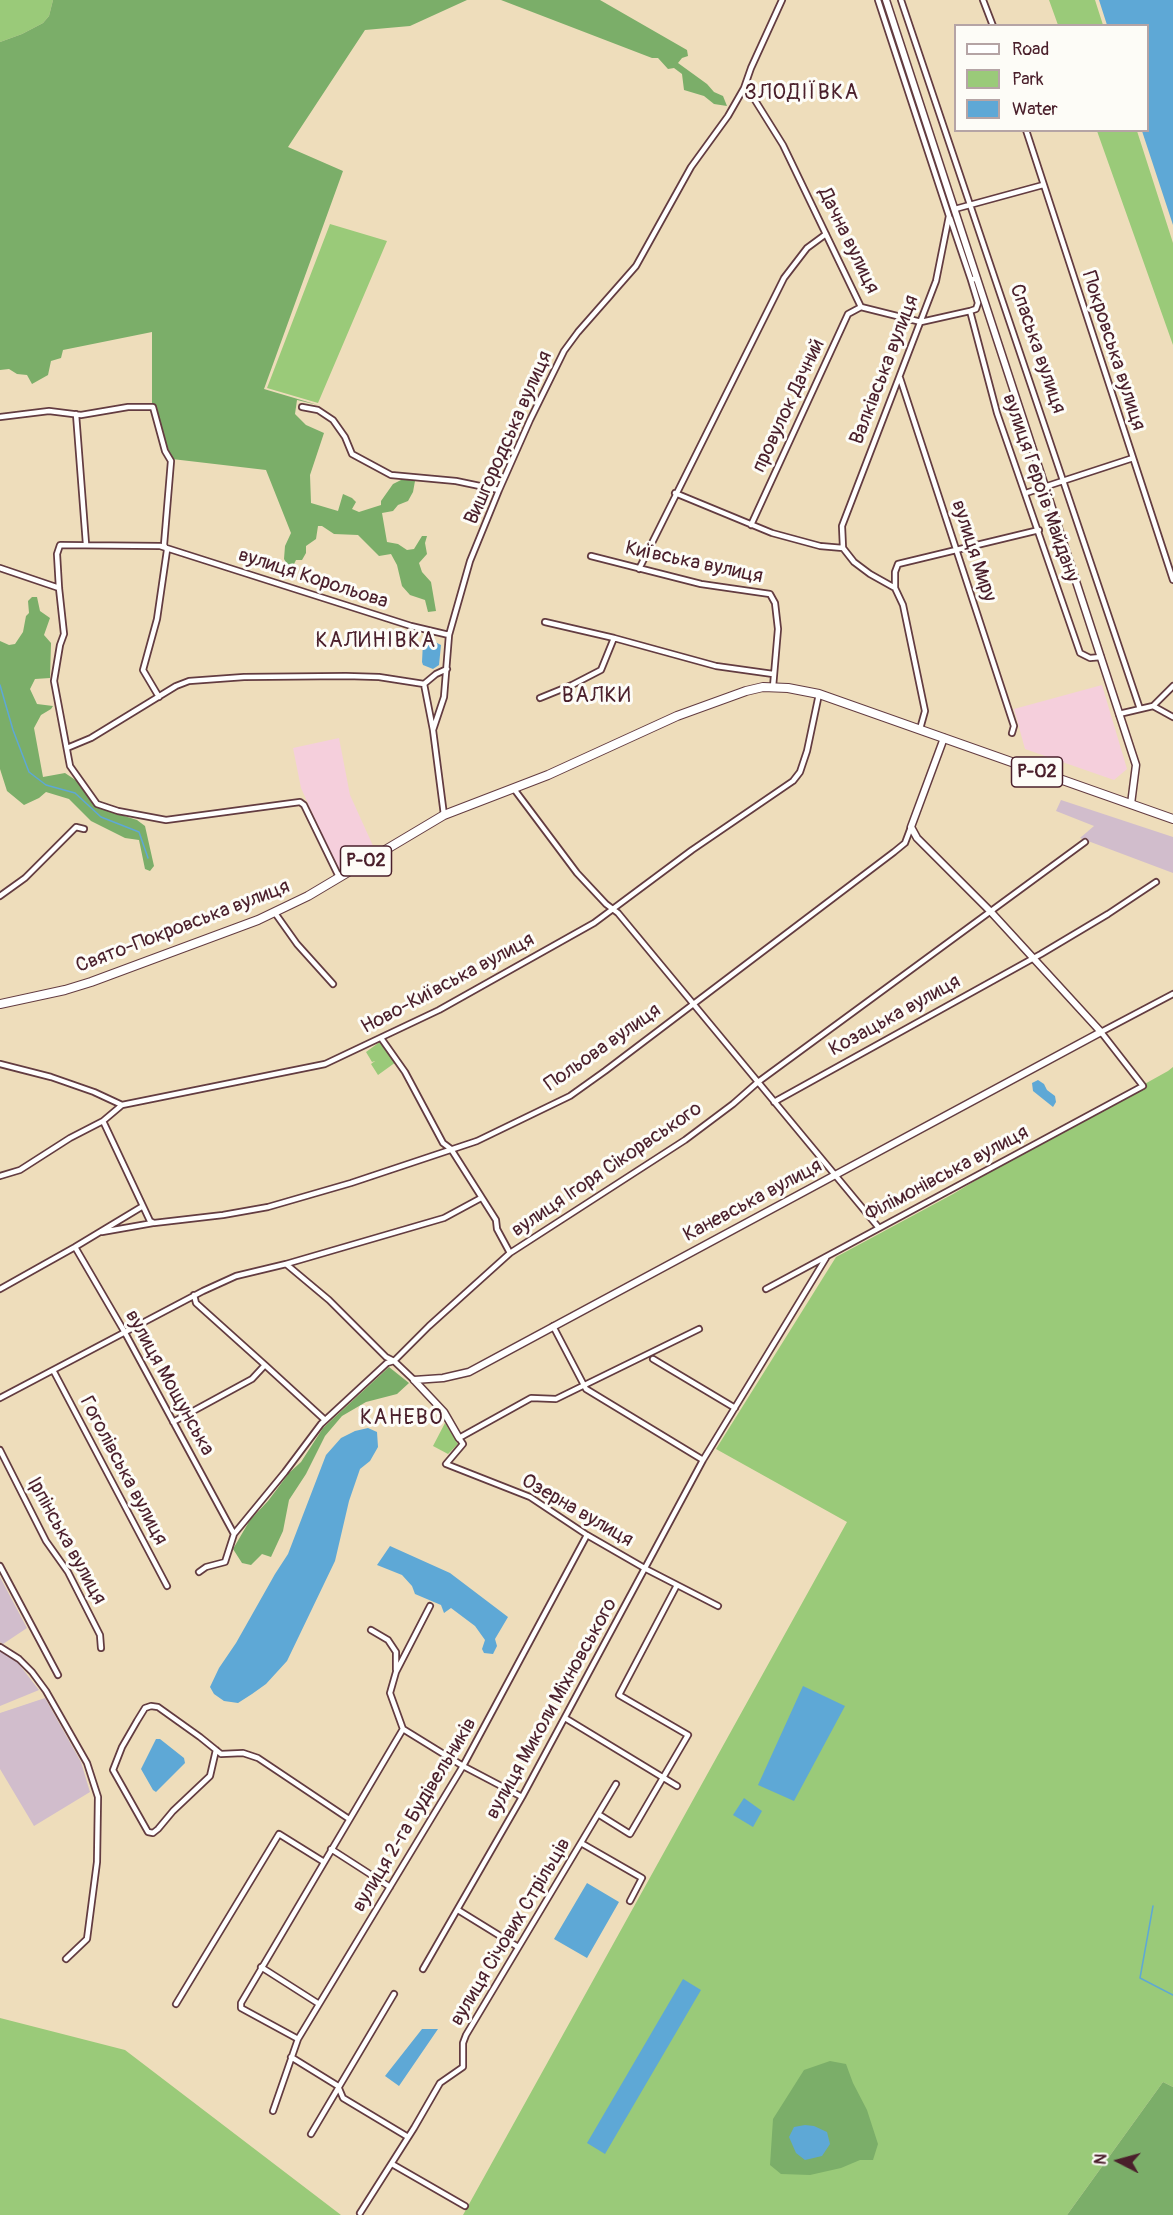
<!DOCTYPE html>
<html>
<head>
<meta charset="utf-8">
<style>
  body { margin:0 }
  #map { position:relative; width:1173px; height:2215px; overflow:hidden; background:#edb; font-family:Pangolin,sans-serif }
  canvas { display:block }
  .legend { position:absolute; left:954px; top:24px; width:195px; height:108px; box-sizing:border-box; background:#fdfcf7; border:2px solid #b5a4a5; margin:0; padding:8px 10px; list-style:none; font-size:18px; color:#4a1f2b }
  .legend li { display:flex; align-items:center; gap:12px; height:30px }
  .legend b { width:30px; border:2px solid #b5a4a5 }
  .north { position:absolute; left:1089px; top:2131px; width:60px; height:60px; -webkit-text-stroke:4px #fdfcf7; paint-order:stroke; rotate:276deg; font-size:16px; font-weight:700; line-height:24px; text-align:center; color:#4a1f2b }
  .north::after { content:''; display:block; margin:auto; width:21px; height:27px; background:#4a1f2b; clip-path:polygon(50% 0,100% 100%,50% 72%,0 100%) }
</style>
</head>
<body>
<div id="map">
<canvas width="1173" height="2215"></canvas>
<ul class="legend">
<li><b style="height:8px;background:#fff"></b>Road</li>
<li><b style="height:16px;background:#9aca79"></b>Park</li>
<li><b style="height:16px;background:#5ea8d6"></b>Water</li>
</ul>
<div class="north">N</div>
</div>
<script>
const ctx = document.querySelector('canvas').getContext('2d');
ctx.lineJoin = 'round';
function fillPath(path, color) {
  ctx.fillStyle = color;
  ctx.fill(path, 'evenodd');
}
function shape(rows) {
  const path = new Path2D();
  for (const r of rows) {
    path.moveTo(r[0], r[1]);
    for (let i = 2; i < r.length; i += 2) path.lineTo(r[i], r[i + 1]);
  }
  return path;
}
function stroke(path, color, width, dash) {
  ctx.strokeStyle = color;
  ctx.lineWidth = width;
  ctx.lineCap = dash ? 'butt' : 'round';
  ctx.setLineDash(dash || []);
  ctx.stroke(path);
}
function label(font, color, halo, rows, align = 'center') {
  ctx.font = font + ' Pangolin,sans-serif';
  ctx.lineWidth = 6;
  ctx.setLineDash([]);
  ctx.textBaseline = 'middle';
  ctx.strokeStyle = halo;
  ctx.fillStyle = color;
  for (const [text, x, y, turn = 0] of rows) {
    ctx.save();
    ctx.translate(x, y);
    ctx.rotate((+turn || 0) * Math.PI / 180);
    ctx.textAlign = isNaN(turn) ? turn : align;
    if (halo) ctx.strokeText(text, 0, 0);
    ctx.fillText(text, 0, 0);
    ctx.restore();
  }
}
fillPath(shape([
  [1102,685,1127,769,1114,780,1025,749,1014,709],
  [339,738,350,795,374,848,338,870,301,788,293,748]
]), '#f5cfdc');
fillPath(shape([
  [1061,800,1173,837,1173,873,1080,838,1094,826,1056,811],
  [0,1577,27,1628,3,1644,0,1642],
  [0,1651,18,1663,39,1690,0,1706],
  [45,1698,81,1762,90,1792,34,1826,0,1769,0,1713]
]), '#d1bdcc');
fillPath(shape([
  [0,0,53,0,49,16,43,23,22,34,0,42],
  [1049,0,1095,0,1103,25,1058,25],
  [1097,131,1137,131,1173,243,1173,345],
  [330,224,387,241,318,403,267,388],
  [381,1041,396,1062,378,1075,371,1064,375,1061,372,1062,366,1052],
  [1173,1067,1173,2087,1163,2082,1067,2215,463,2215,847,1522,716,1449,836,1257,953,1194,1026,1150,1168,1071],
  [445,1423,458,1444,448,1454,433,1446],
  [0,2018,125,2050,341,2215,0,2215]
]), '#9aca79');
fillPath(shape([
  [53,0,467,0,410,26,365,30,288,147,343,171,264,389,318,405,297,400,295,414,306,425,324,433,310,475,311,503,338,511,343,494,352,498,356,502,352,509,359,512,381,505,381,501,393,484,403,479,415,481,413,492,408,501,398,505,393,511,382,513,387,542,398,544,407,550,414,549,422,536,427,536,425,543,427,554,419,563,422,572,431,582,436,611,428,612,425,600,410,595,402,586,397,565,391,554,379,556,358,535,334,534,322,526,318,526,316,539,306,546,306,553,302,560,296,560,293,566,287,564,284,559,285,546,291,533,266,470,172,459,152,406,152,332,63,350,61,358,51,361,48,375,32,384,27,375,17,374,9,369,0,370,0,42,22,34,43,23,49,16],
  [501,0,600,0,687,50,688,56,682,58,678,63,707,84,714,92,723,96,727,106,714,104,704,96,684,90,682,74,674,68,668,69,658,58,652,58],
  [32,597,37,597,40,611,50,618,44,635,51,643,50,678,35,679,30,689,37,704,53,706,51,709,41,715,34,728,43,777,65,773,77,781,99,808,137,820,145,826,154,866,150,871,145,869,139,840,125,838,91,821,69,799,46,792,39,798,24,805,7,791,0,769,0,641,9,645,15,644,23,632,26,616,29,613,28,601],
  [389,1367,409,1383,397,1394,366,1402,342,1416,325,1436,306,1474,289,1500,283,1531,271,1557,262,1554,251,1565,242,1563,233,1549,250,1520,268,1501,289,1473,301,1462,323,1428],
  [830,2061,846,2064,853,2083,867,2110,878,2144,873,2160,860,2160,841,2168,810,2175,781,2174,770,2165,773,2119,804,2070],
  [1163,2082,1173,2087,1173,2215,1067,2215]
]), '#7bae69');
fillPath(shape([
  [1099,0,1173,0,1173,225,1142,131,1148,130,1148,26,1107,25],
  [427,638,441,645,439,665,433,669,423,665,422,662,423,642],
  [1038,1080,1044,1084,1047,1090,1055,1096,1056,1102,1053,1107,1033,1091,1032,1083],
  [368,1428,377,1432,378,1447,370,1461,360,1469,349,1501,335,1561,287,1661,266,1684,252,1694,238,1703,224,1701,214,1694,210,1687,219,1668,236,1643,275,1574,288,1554,326,1455,341,1438,355,1431],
  [390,1546,450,1573,508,1617,495,1639,497,1646,493,1654,484,1653,482,1649,485,1640,475,1626,451,1608,444,1613,441,1605,415,1594,412,1586,402,1575,377,1565],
  [803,1686,845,1706,794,1801,758,1785],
  [156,1739,160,1739,184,1758,185,1763,156,1792,153,1790,141,1769],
  [744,1798,762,1811,753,1827,733,1815],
  [587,1883,619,1902,587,1958,554,1939],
  [683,1979,701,1990,605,2154,587,2143],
  [422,2029,438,2029,399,2086,385,2076],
  [805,2125,814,2126,827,2132,830,2144,822,2156,805,2160,796,2153,789,2137,794,2127]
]), '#5ea8d6');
stroke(shape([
  [0,685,13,730,29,772,46,785,75,793,101,817,139,832,148,858],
  [1153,1906,1140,1978,1173,1995]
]), '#5ea8d6', 1.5);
const minor = shape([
  [878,0,949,216,936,281,842,526,843,548,854,562,870,574,895,588,903,605,925,711,920,729],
  [901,0,1140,709],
  [983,0,993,26],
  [744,88,753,97,783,145,861,307,921,322,970,311,976,309,978,303,971,280,977,278],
  [1026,130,1173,580],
  [955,209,1043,185],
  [950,218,971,280],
  [970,311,997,413,1080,653,1090,658,1101,657],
  [900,378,1012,720,1014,726,1012,733],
  [302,407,318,410,333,420,345,437,352,454,391,475,456,481,499,490],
  [76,414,86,544],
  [0,417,49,411,81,415,128,407,153,407,165,451,171,461,164,545,167,550,157,619,143,670,159,697],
  [675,493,772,533,820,546,843,548],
  [1026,493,1133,458],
  [751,525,848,314,861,307],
  [591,556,701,584,770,594,775,603,778,629,773,687],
  [0,568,59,588],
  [639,569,784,278,807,248,826,234],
  [895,588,895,572,898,564,1039,530],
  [545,622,614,638,716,666,773,674],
  [424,684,433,730],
  [424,684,436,674,447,669],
  [540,698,572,685,601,670,614,638],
  [1153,706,1173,717],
  [1119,714,1153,706,1173,686],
  [67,748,91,738,176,686,189,681,244,677,346,676,379,677,424,684],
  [514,789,577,873,606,904,618,913,879,1228],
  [444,815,433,730,444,697,449,635,470,561,499,490,530,420,564,351,578,332,636,266,691,167,728,116,744,88,751,68,782,0],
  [339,877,304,805,300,802,166,820,118,811,97,804,70,766,54,681,60,645,64,634,59,588,57,554,60,545,160,546,411,626,449,635],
  [0,896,25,878,76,827,84,829],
  [275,913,297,944,333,984],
  [381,1038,405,1072,443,1143,451,1149,496,1220,497,1229,510,1253],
  [0,1064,51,1077,94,1092,122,1105],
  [774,1102,1041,954,1108,914,1156,882],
  [103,1121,150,1221,154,1223,223,1215,268,1207,351,1183,477,1141,570,1096,605,1071,894,852,905,843,911,827],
  [0,1176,20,1170,70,1138,103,1121,122,1105,325,1064,439,1010,594,923,692,850,793,781,800,772,807,751,819,694],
  [102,1232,153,1223],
  [75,1247,124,1331,234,1534],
  [286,1264,444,1218,481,1198],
  [0,1289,75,1247,143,1206],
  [766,1289,1143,1086,1101,1032,1173,994],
  [553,1326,586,1389,703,1460],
  [699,1329,556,1399,531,1398,459,1438,463,1444,446,1464,530,1497,587,1535,646,1569,718,1606],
  [653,1359,735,1408],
  [265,1365,325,1420],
  [53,1370,167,1586],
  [0,1398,203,1291,236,1276,286,1264,329,1300,386,1357,394,1361,414,1380],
  [173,1422,252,1379,265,1365,196,1303,194,1295],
  [0,1450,46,1541,68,1572,100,1635,101,1648],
  [0,1566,58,1675],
  [199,1572,206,1567,225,1562,234,1534,285,1472,321,1424,387,1363,394,1361,429,1326,510,1253,685,1140,733,1104,758,1082,1085,842],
  [371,1630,388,1640,396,1652,396,1670],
  [0,1647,19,1659,32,1672,46,1691,87,1763,98,1797,97,1862,87,1939,66,1959],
  [565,1718,677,1786],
  [403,1729,463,1766,522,1797],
  [216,1750,210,1776,173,1811,158,1829,153,1833,148,1832,113,1770,122,1747,137,1721,145,1708,151,1706,158,1707,200,1737,221,1754,243,1753,258,1758,349,1819],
  [598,1814,630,1834,688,1735,619,1695,677,1585],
  [581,1843,642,1878,630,1901],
  [331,1849,390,1887],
  [458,1910,518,1947],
  [261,1967,319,2004],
  [423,1969,522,1797,703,1460,826,1258],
  [176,2004,279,1834,324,1862],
  [298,2039,241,2008,241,2003,403,1729,390,1693,396,1672,430,1606],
  [291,2057,338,2086,343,2098,408,2137],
  [273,2111,298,2039,463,1766,587,1535],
  [311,2134,394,1994],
  [392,2164,465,2206],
  [360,2213,414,2128,440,2083,463,2067,463,2043,466,2035,616,1784]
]);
const tertiary = shape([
  [886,0,1136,765,1131,804],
  [414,1380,443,1378,469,1372,1101,1032,991,912,917,838,911,827,944,738],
  [414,1380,444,1412,459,1438]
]);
const primary = shape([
  [0,1004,65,990,91,982,258,920,308,896,444,815,548,775,677,716,746,691,763,687,788,688,819,694,1173,819]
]);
stroke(minor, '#633c41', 8);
stroke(tertiary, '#633c41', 9);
stroke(primary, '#633c41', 10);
stroke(minor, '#fff', 4.5);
stroke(tertiary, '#fff', 6);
stroke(primary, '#fff', 8);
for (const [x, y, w] of [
  [1037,772,51],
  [366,861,51]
]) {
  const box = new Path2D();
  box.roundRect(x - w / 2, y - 15, w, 30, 4.5);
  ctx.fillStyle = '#fdfcf7';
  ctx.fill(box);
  stroke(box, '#4a1f2b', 1.5);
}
label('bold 18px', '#4a1f2b', null, [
  ["Р-02",1037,772],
  ["Р-02",366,861]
]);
label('20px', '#4a1f2b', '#fdfcf7', [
  ["Дачна вулиця",848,241,64],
  ["Спаська вулиця",1037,349,71],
  ["Покровська вулиця",1113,351,72],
  ["Валківська вулиця",885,370,-69],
  ["провулок Дачний",789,406,-65],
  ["Вишгородська вулиця",509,438,-66],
  ["вулиця Героїв Майдану",1040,488,71],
  ["вулиця Миру",973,551,72],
  ["Київська вулиця",694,563,12],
  ["вулиця Корольова",313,579,18],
  ["Свято-Покровська вулиця",183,927,-21],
  ["Ново-Київська вулиця",448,984,-28],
  ["Козацька вулиця",895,1016,-29],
  ["Польова вулиця",603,1048,-35],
  ["вулиця Ігоря Сікорвського",607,1170,-34],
  ["Філімонівська вулиця",947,1174,-28],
  ["Каневська вулиця",753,1201,-28],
  ["вулиця Мощунська",169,1383,61],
  ["Гоголівська вулиця",123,1471,62],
  ["Озерна вулиця",577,1511,30],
  ["Ірпінська вулиця",66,1541,61],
  ["вулиця Миколи Міхновського",552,1709,-61],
  ["вулиця 2-га Будівельників",415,1815,-59],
  ["вулиця Січових Стрільців",511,1932,-59]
]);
ctx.letterSpacing = '1.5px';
label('21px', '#4a1f2b', '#fdfcf7', [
  ["ЗЛОДІЇВКА",802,94],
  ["КАЛИНІВКА",376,642],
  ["ВАЛКИ",597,697],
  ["КАНЕВО",402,1419]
]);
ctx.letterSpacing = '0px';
</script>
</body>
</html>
